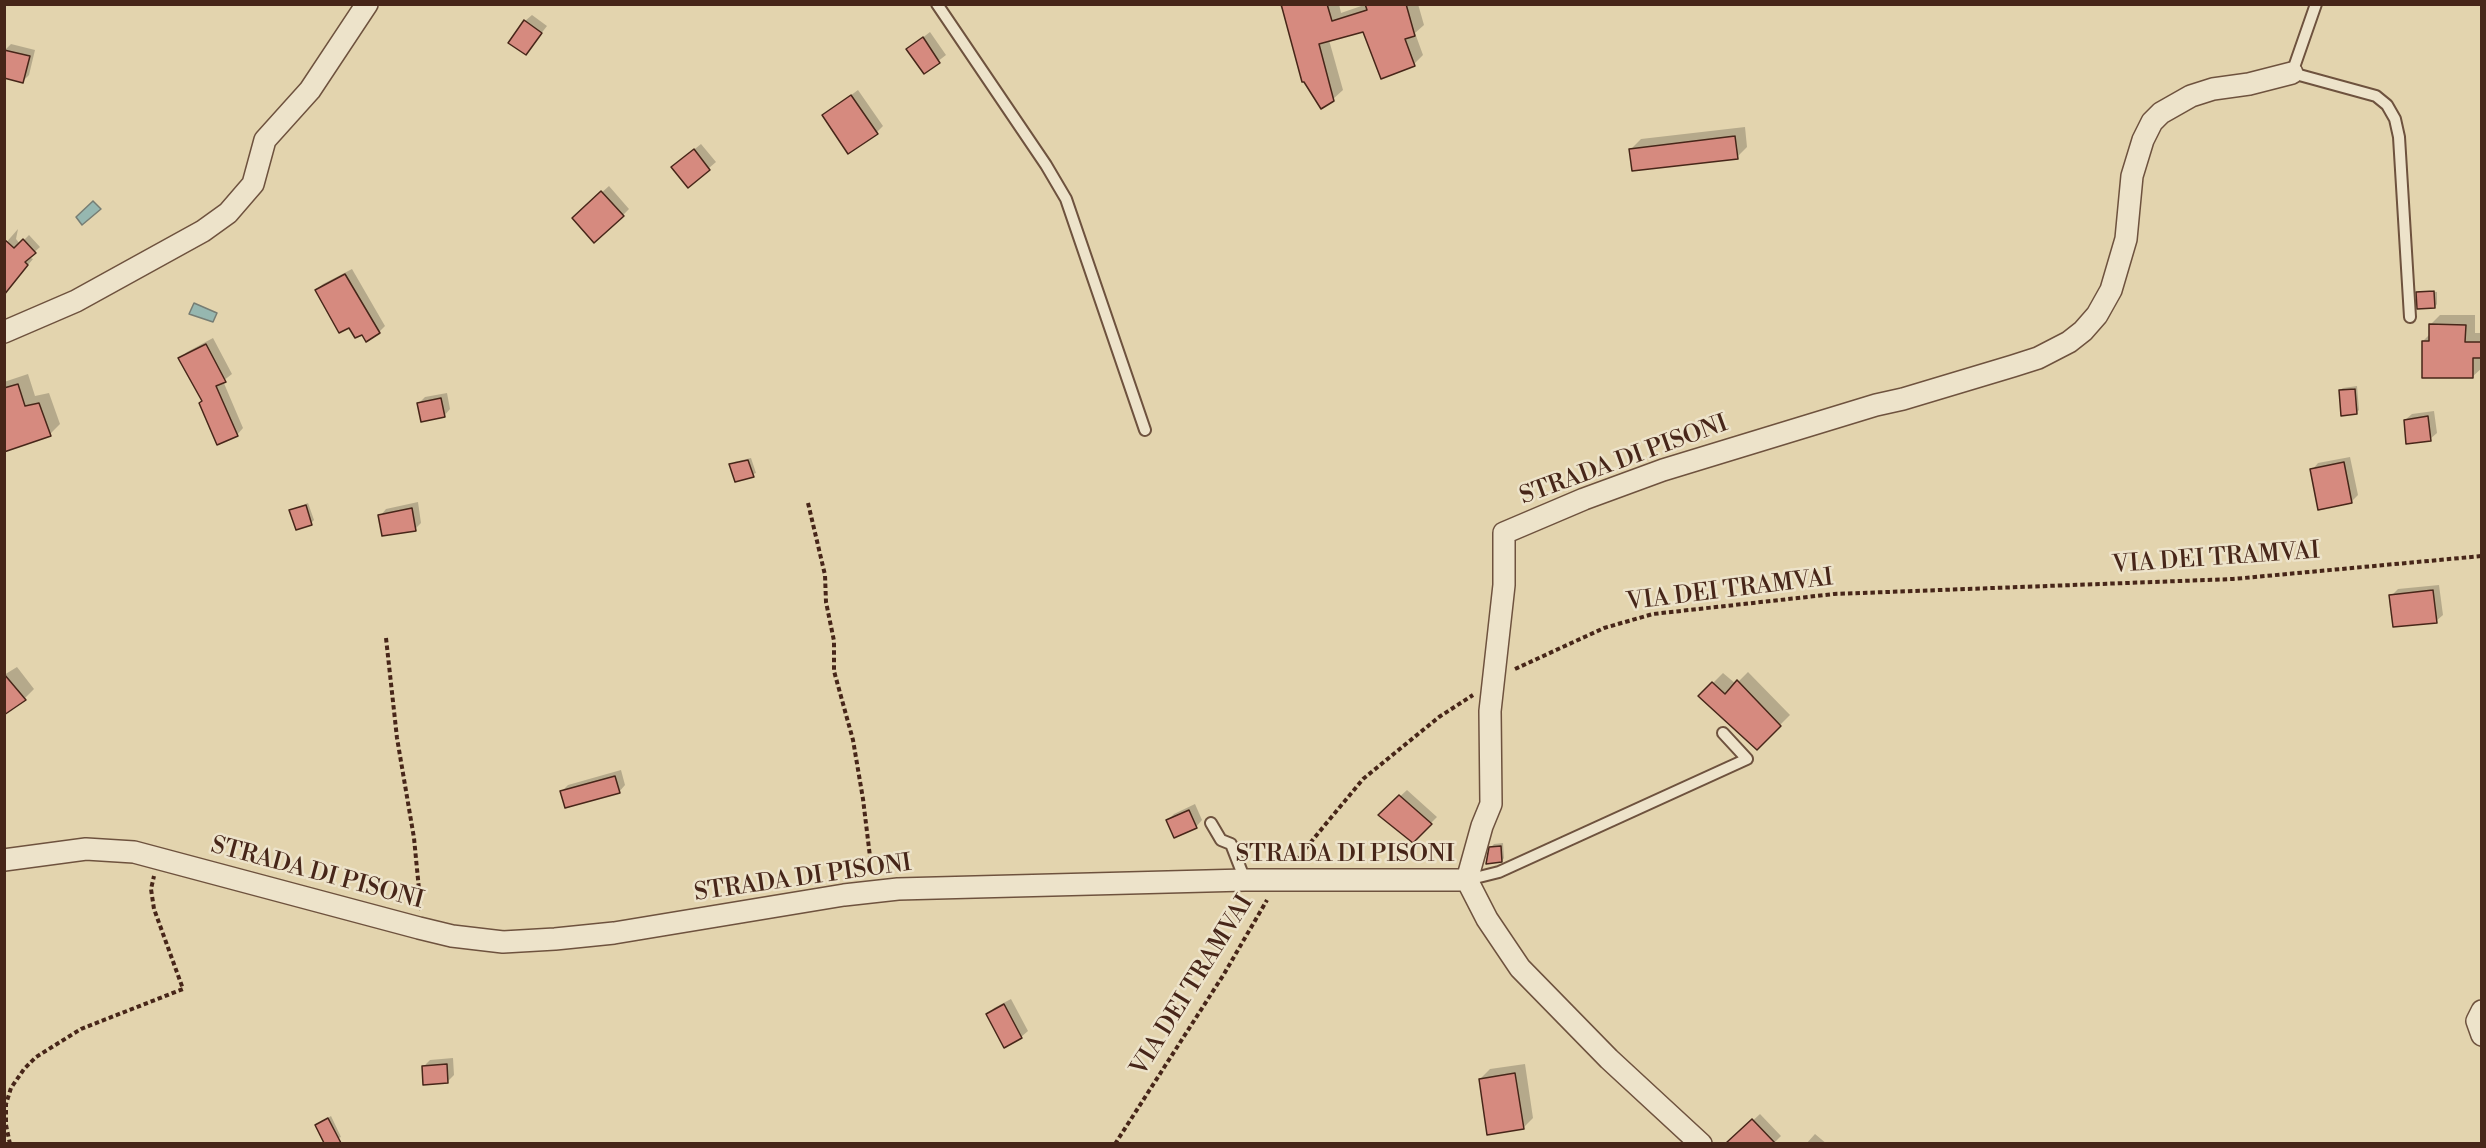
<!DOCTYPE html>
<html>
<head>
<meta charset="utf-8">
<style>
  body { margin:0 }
  #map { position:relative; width:2486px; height:1148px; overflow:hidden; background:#e3d4ae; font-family:"Libre Bodoni",serif }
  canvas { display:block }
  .frame { position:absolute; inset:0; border:6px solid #472619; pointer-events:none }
</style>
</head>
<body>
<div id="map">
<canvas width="2486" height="1148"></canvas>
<div class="frame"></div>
</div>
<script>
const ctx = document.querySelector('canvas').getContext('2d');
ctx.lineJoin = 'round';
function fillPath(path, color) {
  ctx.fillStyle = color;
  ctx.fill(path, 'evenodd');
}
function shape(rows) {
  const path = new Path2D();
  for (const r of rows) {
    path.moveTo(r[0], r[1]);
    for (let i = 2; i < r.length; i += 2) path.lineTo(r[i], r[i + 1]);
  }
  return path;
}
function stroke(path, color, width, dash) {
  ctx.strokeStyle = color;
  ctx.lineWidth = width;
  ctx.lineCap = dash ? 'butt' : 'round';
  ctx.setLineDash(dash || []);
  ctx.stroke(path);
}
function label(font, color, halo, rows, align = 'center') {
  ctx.font = font + ' "Libre Bodoni",serif';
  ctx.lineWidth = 5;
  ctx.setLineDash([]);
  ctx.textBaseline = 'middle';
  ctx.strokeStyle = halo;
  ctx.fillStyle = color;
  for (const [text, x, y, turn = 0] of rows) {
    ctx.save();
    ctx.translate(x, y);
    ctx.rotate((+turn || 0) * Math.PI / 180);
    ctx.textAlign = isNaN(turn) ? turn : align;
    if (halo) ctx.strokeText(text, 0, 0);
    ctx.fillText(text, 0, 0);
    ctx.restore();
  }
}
const water = shape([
  [93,201,101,209,82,225,76,217,93,201],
  [194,303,217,313,213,322,189,314,194,303]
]);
fillPath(water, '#96b7b0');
stroke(water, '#767d74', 1.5);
fillPath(shape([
  [1279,4,1339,4,1341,13,1367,4,1418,4,1424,25,1415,33,1423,55,1414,64,1364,30,1329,40,1343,90,1333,99],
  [532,15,547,26,526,53,525,21],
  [930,32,946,55,924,72,908,49],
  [11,44,35,50,29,75,23,81,4,51],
  [858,90,883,126,877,132,824,115],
  [1745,127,1747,147,1737,157,1631,149,1641,139],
  [701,144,716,162,688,186,680,161],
  [609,186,629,209,623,215,580,212],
  [18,229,16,239,20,244,29,235,40,247,29,257,33,259,17,278,4,245],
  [352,269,385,326,379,332,362,333,349,326,316,290,323,284],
  [2418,291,2437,292,2437,304,2435,307,2418,308],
  [2440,315,2475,315,2475,333,2482,333,2482,368,2472,377,2423,341,2430,334,2430,325],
  [213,338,232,374,223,381,243,428,237,435,203,400,180,358,187,352],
  [28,374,35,396,49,393,60,424,50,434,4,450,4,382],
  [2357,386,2359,410,2356,413,2340,390,2343,388],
  [447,393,450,409,444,416,419,403,425,397],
  [2434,411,2437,433,2430,439,2405,420,2412,414],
  [2350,457,2358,495,2352,501,2319,508,2312,470,2318,463],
  [751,458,756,473,736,480,731,465,734,462],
  [418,502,421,523,415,529,380,516,386,509],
  [308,503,314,520,311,523,291,510],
  [2439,585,2443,615,2436,621,2391,596,2398,589],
  [17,667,34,689,25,698,4,675],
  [1748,672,1790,715,1757,748,1700,696,1723,673,1736,684],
  [621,770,625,785,619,792,562,791,568,785],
  [1407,790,1437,817,1413,841,1380,815],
  [1195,804,1202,820,1196,827,1168,820,1174,814],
  [1503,843,1504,858,1502,861,1491,847,1494,844],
  [1011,999,1028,1031,1021,1037,988,1014,994,1008],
  [453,1058,454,1075,447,1082,424,1066,430,1060],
  [1525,1064,1533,1118,1523,1128,1480,1079,1490,1069],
  [1760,1114,1781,1136,1773,1144,1736,1144,1732,1140],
  [331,1116,341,1137,326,1144,316,1125],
  [1815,1134,1827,1144,1806,1144]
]), '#0003');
const building = shape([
  [1281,4,1327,4,1332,21,1367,10,1365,4,1406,4,1415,36,1405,39,1415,66,1381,79,1363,32,1319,44,1334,101,1321,109,1304,82,1302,82,1281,4],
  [524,20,542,33,526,55,508,43,524,20],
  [923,37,940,63,924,74,906,49,923,37],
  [4,50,30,56,23,83,4,78,4,50],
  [851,95,878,134,848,154,822,115,851,95],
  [1735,136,1738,159,1632,171,1629,149,1735,136],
  [694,149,710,170,688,188,671,167,694,149],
  [601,191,624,216,594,243,572,218,601,191],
  [4,239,14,248,23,239,36,253,25,262,28,265,4,295,4,239],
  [345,274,380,333,366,342,362,335,355,338,349,328,339,333,315,290,345,274],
  [2434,291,2435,308,2417,309,2416,292,2434,291],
  [2429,324,2466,325,2465,342,2481,342,2481,358,2473,358,2473,378,2422,378,2422,341,2429,341,2429,324],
  [206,344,226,382,216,386,238,436,217,445,199,403,202,401,178,358,206,344],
  [18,384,25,406,39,403,51,436,4,452,4,388,18,384],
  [2355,389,2357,414,2341,416,2339,390,2355,389],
  [441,398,445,417,421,422,417,403,441,398],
  [2428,416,2431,441,2406,444,2404,420,2428,416],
  [748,460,754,477,735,482,729,464,748,460],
  [2344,462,2352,503,2318,510,2310,469,2344,462],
  [306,505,312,525,296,530,289,510,306,505],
  [412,508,416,531,382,536,378,515,412,508],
  [2433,590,2437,623,2393,627,2389,595,2433,590],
  [4,674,26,700,4,715,4,674],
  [1737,680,1781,726,1757,750,1698,696,1712,682,1725,694,1737,680],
  [615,776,620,793,565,808,560,791,615,776],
  [1399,795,1432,824,1413,843,1378,815,1399,795],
  [1189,810,1197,828,1174,838,1166,820,1189,810],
  [1501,846,1502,862,1486,864,1489,847,1501,846],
  [1004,1004,1022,1038,1004,1048,986,1014,1004,1004],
  [447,1064,448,1083,423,1085,422,1066,447,1064],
  [1515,1073,1524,1129,1487,1135,1479,1079,1515,1073],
  [328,1118,341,1143,324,1143,315,1125,328,1118],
  [1752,1119,1775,1143,1726,1143,1752,1119]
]);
fillPath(building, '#d68a7f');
stroke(building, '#472619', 1.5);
const service = shape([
  [937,4,1046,165,1066,199,1145,430],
  [2316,4,2292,73,2376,96,2387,105,2395,119,2399,137,2410,317],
  [1211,823,1221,840,1231,844,1245,880],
  [1467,880,1499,872,1747,759,1723,733]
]);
const minor = shape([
  [4,332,76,301,203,231,228,213,253,184,265,140,310,90,367,4],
  [4,860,86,849,134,852,419,928,452,936,503,942,555,939,614,933,844,895,898,889,1245,880,1467,880],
  [1467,880,1482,826,1491,804,1490,711,1504,585,1504,533,1584,499,1663,470,1876,405,1903,399,2013,366,2038,358,2069,342,2083,331,2097,315,2111,290,2126,239,2132,176,2143,140,2152,122,2161,113,2191,96,2213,89,2249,84,2292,73],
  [1467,880,1487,919,1520,968,1609,1059,1701,1144],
  [2482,1011,2477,1021,2482,1035]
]);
stroke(service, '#6e523e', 14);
stroke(minor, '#6e523e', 24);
stroke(shape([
  [808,503,825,575,826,602,834,641,834,671,853,740,863,799,872,873],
  [386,638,397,738,414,838,421,910],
  [1515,669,1604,628,1653,614,1834,594,2233,579,2482,556],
  [1296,860,1363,779,1439,717,1473,695],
  [10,1144,6,1125,6,1104,11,1088,24,1069,36,1057,81,1029,183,989,154,909,151,889,154,876],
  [1115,1144,1224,974,1267,900]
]), '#472619', 4, [4.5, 3]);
stroke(service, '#ede3ca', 10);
stroke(minor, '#ede3ca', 21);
label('24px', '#472619', '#ede3ca', [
  ["STRADA DI PISONI",1624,461,-20],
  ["VIA DEI TRAMVAI",2216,559,-4],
  ["VIA DEI TRAMVAI",1730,591,-7],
  ["STRADA DI PISONI",1345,855],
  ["STRADA DI PISONI",317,874,15],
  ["STRADA DI PISONI",803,879,-8],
  ["VIA DEI TRAMVAI",1193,986,-58]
]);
</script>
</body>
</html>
